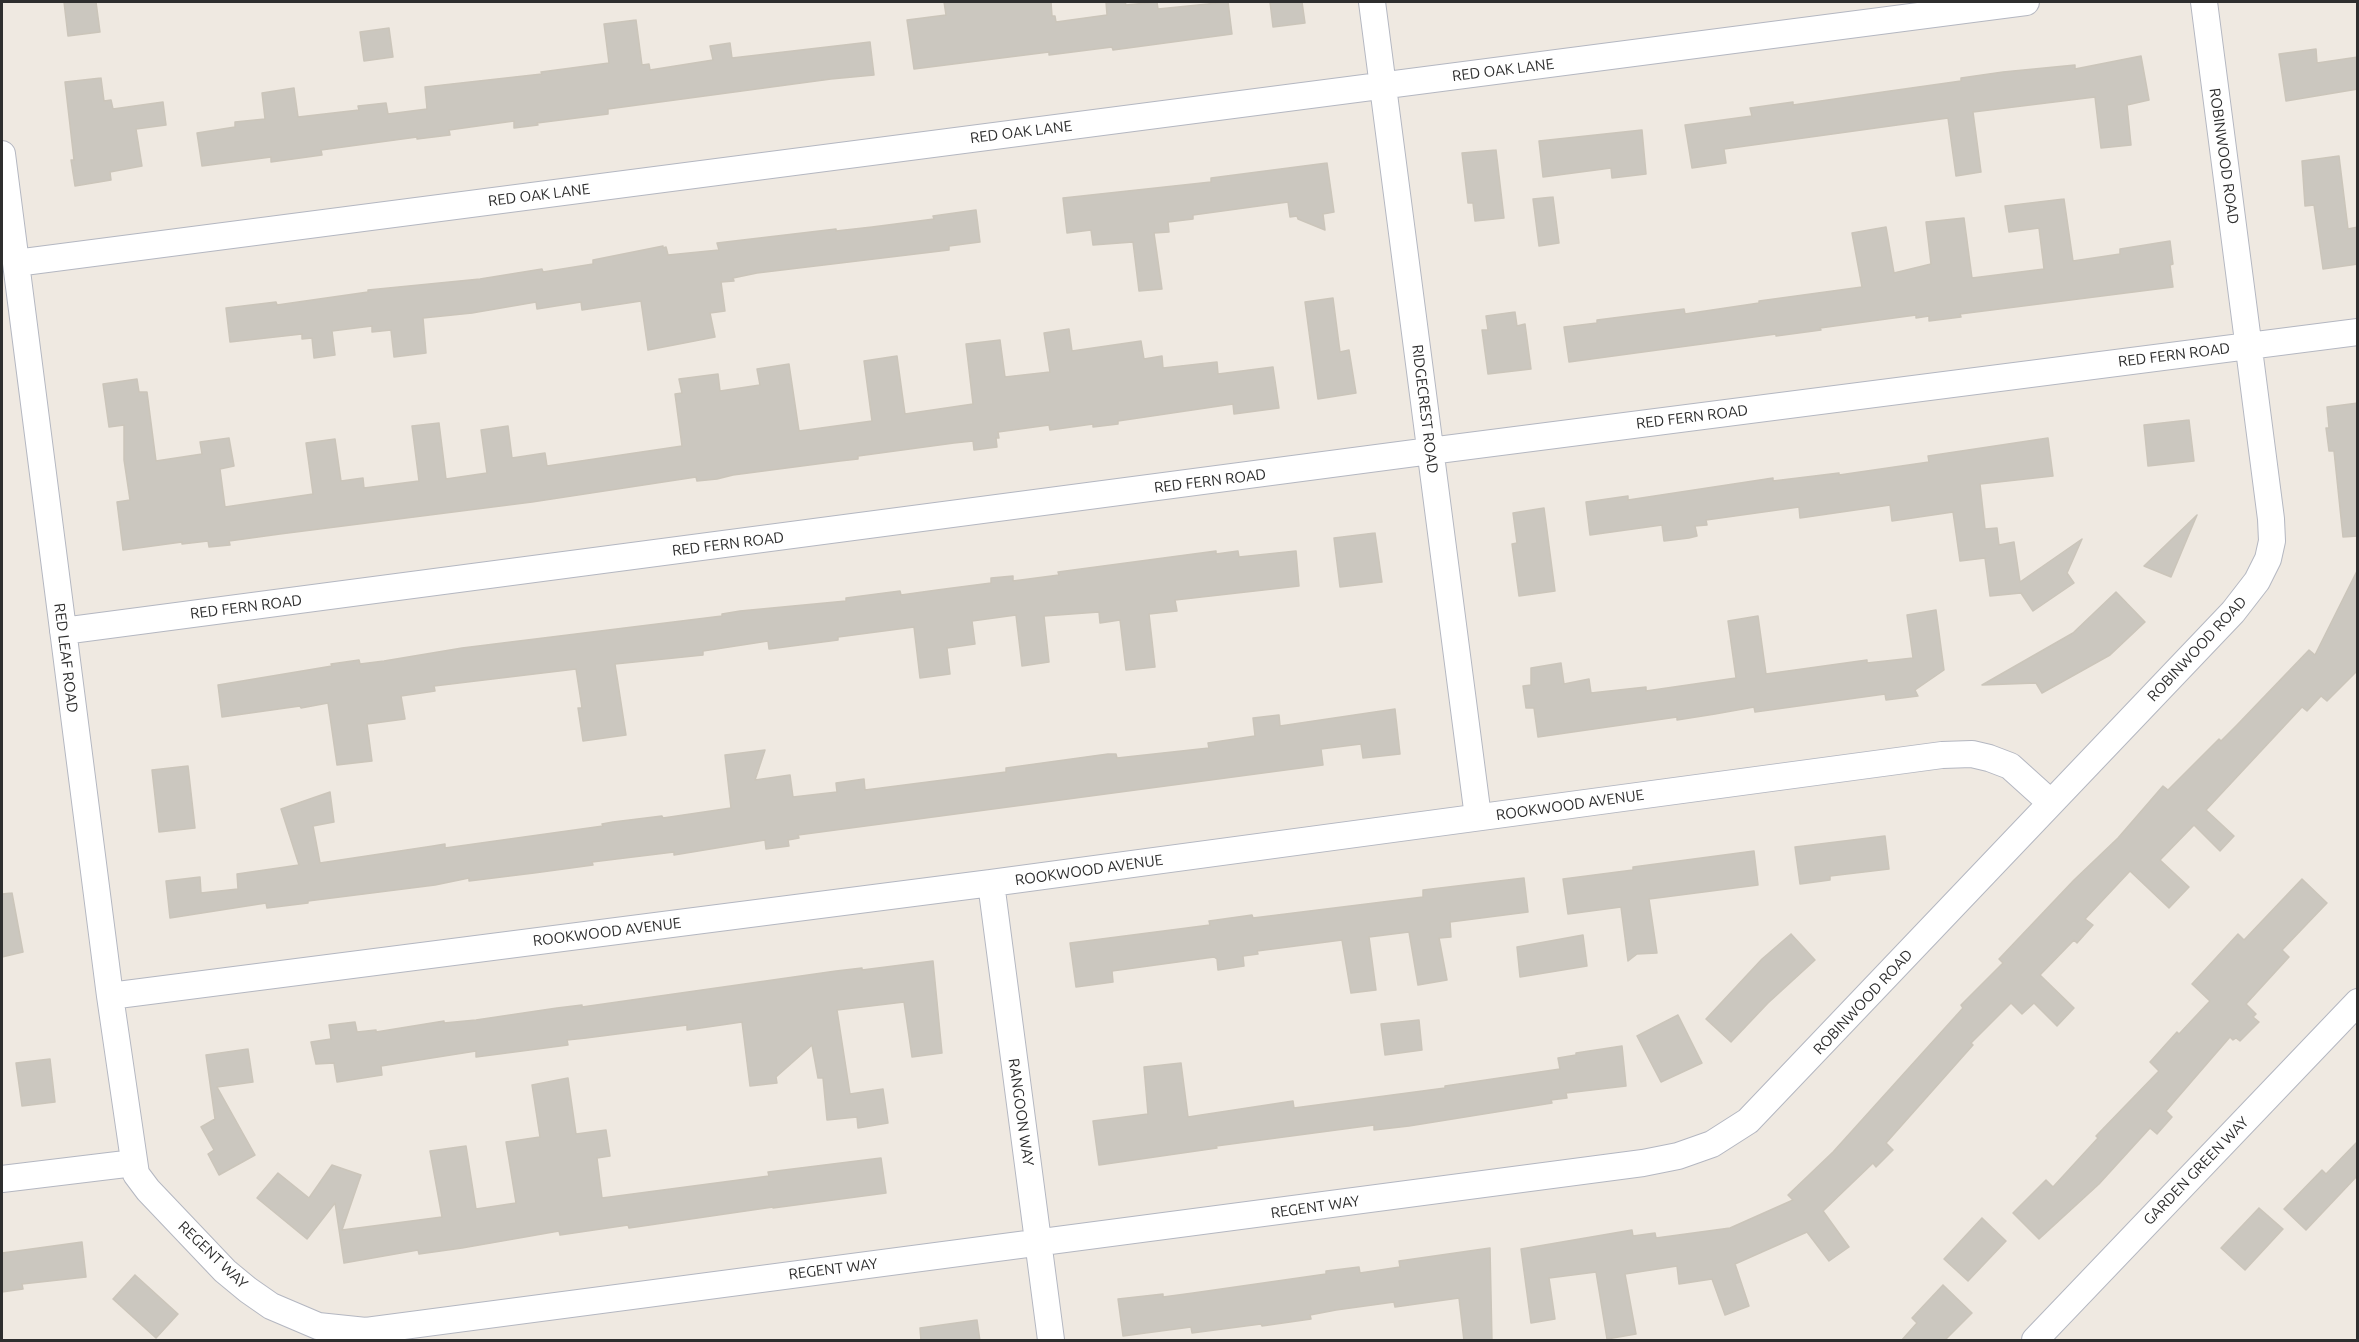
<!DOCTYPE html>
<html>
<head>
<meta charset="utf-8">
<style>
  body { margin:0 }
  #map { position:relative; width:2359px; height:1342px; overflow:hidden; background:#efe9e1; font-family:Ubuntu,sans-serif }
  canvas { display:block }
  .frame { position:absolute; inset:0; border:3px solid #2e2e2e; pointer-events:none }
</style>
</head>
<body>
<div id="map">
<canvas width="2359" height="1342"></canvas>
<div class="frame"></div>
</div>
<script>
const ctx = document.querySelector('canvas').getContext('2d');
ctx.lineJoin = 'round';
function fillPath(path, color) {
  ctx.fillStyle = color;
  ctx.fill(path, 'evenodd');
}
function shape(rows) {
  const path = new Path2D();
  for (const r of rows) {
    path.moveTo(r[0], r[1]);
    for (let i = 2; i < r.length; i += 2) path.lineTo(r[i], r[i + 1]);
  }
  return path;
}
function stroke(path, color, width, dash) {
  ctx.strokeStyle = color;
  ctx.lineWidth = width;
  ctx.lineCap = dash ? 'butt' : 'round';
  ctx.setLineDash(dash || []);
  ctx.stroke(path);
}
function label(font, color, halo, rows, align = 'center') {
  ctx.font = font + ' Ubuntu,sans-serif';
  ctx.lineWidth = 6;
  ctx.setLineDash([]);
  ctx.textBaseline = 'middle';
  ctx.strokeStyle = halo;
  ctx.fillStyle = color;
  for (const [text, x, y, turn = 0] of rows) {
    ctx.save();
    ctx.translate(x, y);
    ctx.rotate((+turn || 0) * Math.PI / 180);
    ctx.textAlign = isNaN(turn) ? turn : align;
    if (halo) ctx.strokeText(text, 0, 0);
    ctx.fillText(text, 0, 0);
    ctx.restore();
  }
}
const building = shape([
  [64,2,96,2,100,32,68,36,64,2],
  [944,2,1051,2,1052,16,1055,16,1056,22,1107,15,1106,2,1125,2,1126,5,1157,2,1158,9,1228,2,1232,34,1113,50,1112,47,1049,55,1049,52,914,69,907,20,946,15,944,2],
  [1270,2,1302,2,1305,23,1273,27,1270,2],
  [636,20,642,65,649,64,650,70,713,60,710,46,730,43,732,58,870,42,874,75,831,79,608,109,608,114,537,123,538,125,514,128,514,121,449,130,450,135,417,139,417,137,321,150,322,155,271,162,271,157,202,166,197,133,235,127,235,122,265,119,262,93,294,88,298,117,359,110,358,106,386,103,388,114,427,109,425,87,542,74,541,72,609,63,604,24,636,20],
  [389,28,393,57,364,61,360,32,389,28],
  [2316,49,2317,63,2358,57,2358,89,2286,101,2279,54,2316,49],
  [2141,56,2149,100,2127,105,2131,145,2101,148,2095,97,1973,112,1981,172,1956,176,1948,118,1724,149,1726,163,1692,168,1685,125,1752,116,1750,108,1793,102,1793,105,1890,91,1961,81,1961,78,2003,72,2075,65,2075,69,2141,56],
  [101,78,104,101,111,100,113,109,163,102,166,125,136,129,142,166,110,172,111,180,75,186,71,160,74,160,65,82,101,78],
  [1642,130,1646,174,1612,178,1611,168,1543,177,1539,141,1642,130],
  [1496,150,1504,218,1475,221,1473,203,1468,203,1462,153,1496,150],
  [2339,156,2348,229,2358,227,2358,264,2323,269,2314,205,2305,206,2302,161,2339,156],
  [1327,163,1334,212,1323,214,1325,230,1298,219,1297,216,1290,217,1288,202,1193,215,1193,219,1168,222,1169,232,1154,233,1162,289,1139,291,1133,242,1093,245,1091,230,1067,233,1063,198,1211,182,1211,178,1327,163],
  [1553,197,1559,243,1539,246,1533,199,1553,197],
  [2064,199,2073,261,2120,254,2120,249,2170,241,2173,264,2170,265,2173,287,1960,314,1961,317,1929,321,1929,316,1916,318,1916,315,1820,328,1821,330,1776,336,1776,334,1569,362,1564,327,1597,323,1597,320,1684,309,1685,314,1759,303,1759,301,1862,287,1852,233,1886,227,1894,273,1931,264,1926,222,1964,218,1972,278,2044,269,2039,228,2009,232,2005,206,2064,199],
  [976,210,980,242,949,246,949,250,757,273,733,278,734,281,721,282,725,311,710,313,715,337,648,350,641,301,582,310,581,302,537,309,536,302,472,313,423,318,426,353,394,357,391,330,372,332,372,326,332,331,335,355,314,358,312,338,302,339,302,334,230,342,226,308,276,302,277,305,368,292,368,290,480,279,542,269,543,272,593,264,593,260,663,246,663,248,666,247,668,255,719,250,717,243,836,229,836,231,872,227,934,219,933,216,976,210],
  [1333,298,1340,352,1349,350,1356,393,1318,399,1305,302,1333,298],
  [1515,312,1517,326,1525,324,1531,369,1488,374,1482,330,1488,330,1486,316,1515,312],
  [1069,329,1072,351,1141,341,1144,359,1162,356,1163,368,1217,362,1218,374,1273,367,1279,408,1234,414,1233,404,1118,421,1118,424,1093,427,1093,424,1050,430,1049,425,998,432,999,438,996,438,997,447,974,450,973,441,954,443,858,456,858,459,840,461,733,475,717,479,697,481,696,477,532,502,280,534,229,541,230,545,209,547,208,541,182,544,182,542,123,550,117,502,130,500,124,460,124,425,109,427,103,384,137,379,139,392,147,392,156,461,202,454,200,442,229,438,234,466,220,469,225,507,313,494,306,443,335,439,341,481,363,478,364,488,419,481,412,426,439,423,446,479,487,473,481,430,508,426,512,458,545,453,547,466,682,446,675,394,682,393,679,379,718,374,720,391,760,385,757,369,789,364,799,431,872,421,864,361,897,356,905,414,973,404,966,344,1000,340,1005,377,1050,372,1044,333,1069,329],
  [2358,403,2358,536,2343,537,2334,451,2329,451,2326,428,2329,428,2327,407,2358,403],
  [2189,420,2194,461,2148,466,2144,425,2189,420],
  [2048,438,2053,476,1980,484,1985,529,1997,528,1999,545,2014,542,2020,582,2082,539,2067,573,2074,583,2033,611,2021,593,1990,596,1985,558,1960,561,1953,512,1892,521,1890,505,1800,518,1799,507,1706,520,1707,525,1695,526,1697,536,1689,538,1664,541,1662,525,1590,535,1586,502,1628,496,1628,500,1773,478,1773,481,1839,473,1839,475,1929,462,1928,456,2048,438],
  [1544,508,1555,591,1519,596,1512,544,1517,543,1513,513,1544,508],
  [2197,515,2171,577,2144,566,2197,515],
  [1375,533,1382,582,1340,587,1334,538,1375,533],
  [1216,551,1216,554,1238,551,1239,557,1296,551,1299,586,1175,600,1177,611,1149,614,1155,667,1126,670,1120,620,1100,623,1099,612,1044,616,1049,662,1022,666,1016,615,972,621,975,644,947,648,950,674,920,678,914,627,838,637,838,640,769,649,768,641,703,651,703,655,615,664,626,735,583,741,578,708,582,708,576,669,434,686,435,691,401,696,405,719,367,724,372,761,337,765,328,703,301,708,300,706,222,717,218,685,332,666,331,664,359,660,360,664,384,661,462,648,722,616,722,614,740,611,846,601,846,598,900,591,901,595,937,590,991,583,991,578,1013,576,1013,581,1059,575,1058,572,1216,551],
  [2358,569,2358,670,2327,701,2321,696,2307,711,2302,707,2206,810,2234,836,2220,851,2194,825,2160,860,2189,887,2169,908,2130,871,2085,919,2093,925,2077,943,2074,940,2040,975,2074,1008,2057,1026,2034,1003,2022,1014,2011,1003,1971,1043,1973,1045,1886,1143,1893,1150,1876,1167,1873,1163,1823,1211,1849,1247,1829,1261,1807,1232,1735,1264,1749,1306,1725,1315,1712,1279,1679,1284,1677,1266,1625,1274,1636,1334,1607,1339,1596,1272,1549,1278,1555,1319,1531,1323,1521,1249,1632,1230,1633,1236,1655,1233,1656,1238,1730,1228,1793,1200,1788,1195,1833,1152,1963,1008,1961,1005,2003,963,1999,959,2074,880,2118,838,2163,786,2168,790,2219,739,2221,741,2237,725,2309,650,2315,655,2358,569],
  [2116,592,2145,622,2110,655,2042,693,2036,683,1982,685,2073,633,2116,592],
  [1936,610,1944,670,1915,690,1918,696,1886,700,1885,694,1755,712,1754,707,1715,714,1677,720,1677,717,1538,737,1534,708,1526,708,1523,686,1531,685,1531,668,1561,663,1564,684,1589,679,1591,693,1646,687,1646,691,1736,678,1728,621,1758,616,1766,674,1867,660,1867,663,1913,658,1907,615,1936,610],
  [1395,709,1400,754,1363,758,1361,744,1321,749,1323,765,798,835,799,838,788,840,789,846,766,849,765,840,674,855,674,852,592,862,593,865,534,873,469,881,469,878,435,885,308,901,308,903,267,908,266,903,170,918,166,881,200,877,201,893,238,889,237,874,299,865,281,809,330,792,334,822,313,826,320,863,433,846,445,844,445,848,603,826,602,824,613,822,662,816,663,818,731,808,725,755,765,750,755,780,790,775,793,797,837,792,836,783,864,779,865,790,1006,772,1006,768,1108,754,1116,754,1117,758,1209,748,1208,743,1255,736,1253,718,1279,715,1280,726,1395,709],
  [188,766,195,828,159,832,152,770,188,766],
  [1885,836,1889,869,1830,876,1830,880,1800,884,1795,847,1885,836],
  [1754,851,1758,885,1649,899,1657,953,1637,954,1628,961,1621,907,1568,914,1563,879,1633,870,1633,867,1754,851],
  [1524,878,1528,912,1450,922,1451,937,1439,938,1447,980,1418,985,1409,932,1369,937,1376,990,1351,993,1342,940,1257,951,1258,954,1243,956,1244,966,1218,970,1217,959,1214,957,1112,971,1113,982,1076,987,1070,943,1210,925,1209,921,1252,915,1253,918,1423,897,1423,890,1524,878],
  [2302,879,2327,903,2282,950,2289,957,2246,1004,2256,1014,2253,1017,2259,1022,2240,1041,2236,1038,2233,1040,2230,1037,2166,1111,2172,1117,2157,1134,2150,1128,2099,1184,2039,1239,2013,1213,2046,1180,2053,1187,2098,1138,2096,1136,2159,1071,2150,1062,2177,1032,2179,1034,2210,1001,2192,984,2238,934,2244,940,2302,879],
  [12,893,23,952,2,957,2,894,12,893],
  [1791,934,1815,960,1768,1003,1731,1042,1706,1019,1762,959,1791,934],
  [1583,935,1587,966,1520,977,1517,947,1583,935],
  [933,961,942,1053,912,1057,904,1002,837,1010,850,1094,883,1089,888,1123,858,1128,857,1117,827,1120,823,1078,818,1078,812,1045,776,1077,777,1083,750,1086,742,1022,687,1030,687,1025,586,1038,567,1040,568,1045,476,1057,476,1051,381,1066,382,1075,337,1082,334,1063,316,1064,311,1042,331,1039,329,1025,355,1022,357,1032,376,1030,376,1032,444,1021,444,1023,476,1020,557,1008,582,1005,582,1007,836,971,862,968,862,970,933,961],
  [1678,1015,1702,1063,1661,1082,1637,1036,1678,1015],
  [1419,1020,1422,1050,1385,1055,1381,1024,1419,1020],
  [1622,1046,1626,1086,1566,1093,1567,1098,1551,1100,1552,1103,1409,1126,1374,1130,1374,1125,1216,1146,1217,1148,1099,1165,1093,1121,1148,1114,1144,1067,1181,1063,1188,1117,1293,1101,1294,1108,1445,1088,1445,1086,1560,1069,1558,1058,1576,1055,1576,1053,1622,1046],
  [248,1049,253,1082,217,1087,255,1155,219,1175,208,1154,214,1150,201,1127,215,1119,206,1055,248,1049],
  [50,1059,55,1102,22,1106,16,1063,50,1059],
  [568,1078,576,1134,606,1130,610,1156,597,1158,602,1198,769,1176,768,1172,881,1158,886,1193,773,1208,773,1207,629,1228,628,1225,560,1235,559,1231,462,1248,419,1254,418,1250,344,1263,335,1203,307,1239,257,1198,278,1173,309,1198,332,1165,361,1175,342,1230,442,1217,430,1151,466,1146,476,1209,516,1203,506,1142,540,1137,532,1085,568,1078],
  [2358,1141,2358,1175,2306,1230,2284,1209,2322,1170,2326,1174,2358,1141],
  [2259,1208,2283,1229,2245,1270,2221,1248,2259,1208],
  [1982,1218,2006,1241,1968,1281,1944,1259,1982,1218],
  [82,1242,86,1277,22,1284,23,1289,2,1292,2,1253,82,1242],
  [1490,1248,1492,1341,1464,1341,1459,1298,1395,1307,1394,1302,1336,1310,1310,1315,1311,1319,1262,1326,1261,1324,1192,1333,1191,1327,1123,1336,1118,1299,1163,1294,1163,1297,1193,1293,1326,1274,1326,1271,1359,1267,1360,1273,1400,1267,1399,1261,1490,1248],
  [135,1275,178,1314,156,1338,113,1299,135,1275],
  [1943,1285,1972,1313,1944,1341,1901,1341,1917,1323,1912,1318,1943,1285],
  [977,1320,980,1341,921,1341,920,1328,977,1320]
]);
fillPath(building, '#cbc7bf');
stroke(building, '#cbc5ba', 1.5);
const minor = shape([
  [1372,2,1478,817],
  [2,154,110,996,136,1174,148,1190,225,1271,248,1290,271,1306,318,1326,366,1331,1643,1163,1678,1156,1712,1144,1748,1121,2233,612,2257,581,2268,559,2272,541,2271,519,2204,2],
  [16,263,2026,2],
  [63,631,1430,451,2358,332],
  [991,883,1051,1340],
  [110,996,991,883,1942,755,1972,754,1989,758,2010,766,2051,803],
  [2,1179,134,1163],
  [2035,1340,2358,1002]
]);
stroke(minor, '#b4b7c1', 28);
stroke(minor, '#fff', 26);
label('15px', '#2e2e2e', '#fff', [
  ["RED OAK LANE",1503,70,-7],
  ["RED OAK LANE",1021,132,-7],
  ["ROBINWOOD ROAD",2224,156,82],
  ["RED OAK LANE",539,195,-7],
  ["RED FERN ROAD",2174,355,-7],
  ["RIDGECREST ROAD",1425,409,83],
  ["RED FERN ROAD",1692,417,-7],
  ["RED FERN ROAD",1210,481,-7],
  ["RED FERN ROAD",728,544,-7],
  ["RED FERN ROAD",246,607,-7],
  ["ROBINWOOD ROAD",2197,649,-47],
  ["RED LEAF ROAD",66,658,83],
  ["ROOKWOOD AVENUE",1570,805,-8],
  ["ROOKWOOD AVENUE",1089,870,-8],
  ["ROOKWOOD AVENUE",607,932,-7],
  ["ROBINWOOD ROAD",1863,1002,-47],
  ["RANGOON WAY",1021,1112,82],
  ["GARDEN GREEN WAY",2196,1171,-46],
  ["REGENT WAY",1315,1207,-8],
  ["REGENT WAY",213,1255,44],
  ["REGENT WAY",833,1269,-7]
]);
</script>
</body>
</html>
